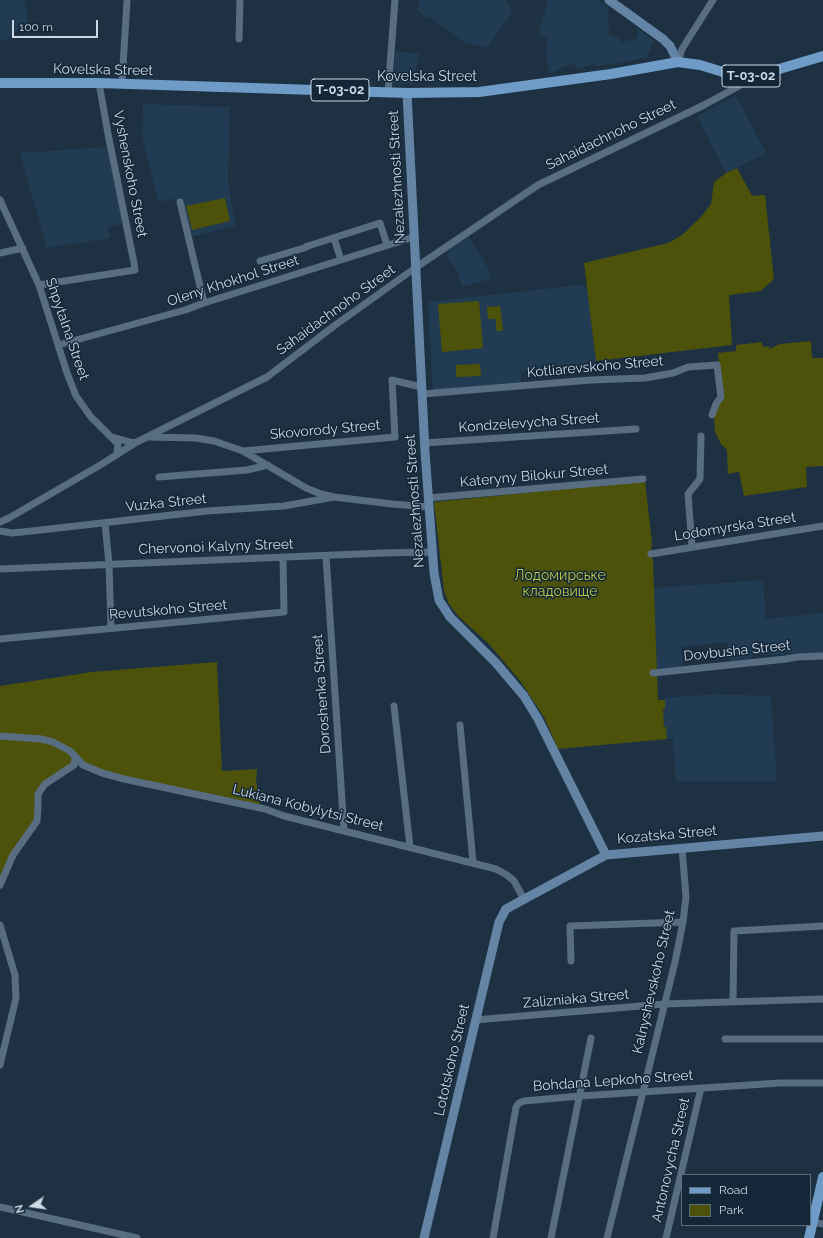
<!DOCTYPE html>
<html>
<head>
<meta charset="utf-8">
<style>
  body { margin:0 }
  #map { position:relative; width:823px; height:1238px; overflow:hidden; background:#1d3143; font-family:Raleway,sans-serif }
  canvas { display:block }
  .legend { position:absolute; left:681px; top:1174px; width:130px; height:52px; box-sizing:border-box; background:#132738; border:1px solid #5d6e7d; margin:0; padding:5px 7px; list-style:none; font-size:12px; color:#ccd8e4 }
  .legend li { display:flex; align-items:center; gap:8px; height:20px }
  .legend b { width:20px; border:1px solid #5d6e7d }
  .north { position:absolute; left:12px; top:1186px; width:40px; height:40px; -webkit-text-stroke:3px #132738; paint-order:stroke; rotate:257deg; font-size:11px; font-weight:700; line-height:16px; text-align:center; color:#ccd8e4 }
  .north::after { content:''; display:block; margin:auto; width:14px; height:18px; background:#ccd8e4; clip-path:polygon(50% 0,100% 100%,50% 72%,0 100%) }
  .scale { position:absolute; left:12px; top:20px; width:86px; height:18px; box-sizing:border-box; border:2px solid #ccd8e4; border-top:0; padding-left:5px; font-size:12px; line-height:14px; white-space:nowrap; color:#ccd8e4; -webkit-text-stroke:3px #132738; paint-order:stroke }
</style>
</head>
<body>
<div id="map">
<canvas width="823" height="1238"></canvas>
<ul class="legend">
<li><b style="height:5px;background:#6e9cc6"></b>Road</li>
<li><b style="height:11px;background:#4c520a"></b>Park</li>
</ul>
<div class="north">N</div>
<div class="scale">100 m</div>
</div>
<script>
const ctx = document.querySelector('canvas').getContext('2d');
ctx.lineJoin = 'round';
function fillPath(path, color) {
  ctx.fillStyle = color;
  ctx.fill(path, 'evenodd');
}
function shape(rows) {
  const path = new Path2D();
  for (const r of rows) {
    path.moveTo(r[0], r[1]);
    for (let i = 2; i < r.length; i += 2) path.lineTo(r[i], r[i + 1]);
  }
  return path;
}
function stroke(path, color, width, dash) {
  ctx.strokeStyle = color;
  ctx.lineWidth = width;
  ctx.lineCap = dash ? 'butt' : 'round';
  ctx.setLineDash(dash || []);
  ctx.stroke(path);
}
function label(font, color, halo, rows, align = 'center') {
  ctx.font = font + ' Raleway,sans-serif';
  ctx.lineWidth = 3;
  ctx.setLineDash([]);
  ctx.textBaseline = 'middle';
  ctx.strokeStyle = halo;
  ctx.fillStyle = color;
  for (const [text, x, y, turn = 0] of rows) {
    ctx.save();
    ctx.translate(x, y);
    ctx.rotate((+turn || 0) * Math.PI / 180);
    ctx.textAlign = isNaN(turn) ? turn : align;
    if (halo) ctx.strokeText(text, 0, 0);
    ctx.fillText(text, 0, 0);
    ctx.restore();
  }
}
fillPath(shape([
  [0,0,25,0,28,21,6,40,0,40],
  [419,0,506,0,505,2,510,5,511,9,510,15,488,47,465,43,431,18,427,18,417,10,419,3],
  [548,0,598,0,608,7,609,35,618,38,621,42,636,39,638,30,654,40,647,58,597,66,596,64,577,69,575,64,561,67,561,69,557,70,557,71,549,73,546,57,547,37,538,34],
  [395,51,419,54,413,84,395,84,393,82],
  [736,96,766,153,726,173,697,116],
  [143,104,230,107,228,183,236,226,190,237,182,202,174,199,158,202,142,135],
  [106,147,108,155,109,157,123,224,108,227,110,238,47,248,20,153],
  [469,237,488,268,491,279,462,287,458,273,447,256,451,248],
  [580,285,588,289,596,363,583,364,583,366,521,372,521,383,433,390,428,302],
  [763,580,766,619,823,613,823,653,784,653,784,655,752,655,751,659,729,661,728,642,682,647,682,667,657,670,654,588],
  [715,694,771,696,777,782,676,782,673,739,667,739,666,728,664,728,663,709,665,698]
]), '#213b52');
fillPath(shape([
  [737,168,752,196,765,195,774,279,761,291,729,295,732,345,596,361,584,263,668,243,682,235,701,217,711,204,714,182,726,173],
  [225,198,230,221,192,230,186,206],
  [479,301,483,348,442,352,438,304],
  [500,306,503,331,496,331,496,319,488,319,487,307],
  [811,341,812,358,823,358,823,466,806,467,807,487,744,496,739,472,728,474,727,450,721,444,715,432,714,419,716,409,722,398,718,353,736,351,736,345,762,342,763,347,769,346,769,349,780,344],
  [480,364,481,376,456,377,456,365],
  [645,481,652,543,651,550,653,561,658,700,665,700,665,709,663,709,664,727,666,727,667,739,558,749,544,717,521,682,488,643,459,617,449,604,444,591,434,502],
  [217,662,222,771,257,769,256,780,260,805,108,773,73,760,73,764,44,784,36,821,0,880,0,686,92,672]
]), '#4c520a');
stroke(shape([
  [239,39,240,0],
  [678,62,682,49,713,0],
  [122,83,127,0],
  [388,92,395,0],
  [0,200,39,285,67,373,76,396,91,417,118,444,117,453],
  [180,202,204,303],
  [334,238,341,260],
  [0,253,23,248],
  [260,261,304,248,308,246,380,223,387,245],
  [39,285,135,270,134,263,108,134,99,83],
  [58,345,185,310,204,303,414,237],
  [422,394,591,380,645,378,673,373,688,367,717,365,721,397,716,404,712,415],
  [112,437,130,442,135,443],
  [149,437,196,438,214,441,243,451,306,488,321,494,334,497,392,504,429,507],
  [424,443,636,429],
  [243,451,395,437,392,380,421,387],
  [159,477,247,470,268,465],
  [428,498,643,479],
  [0,522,9,518,102,464,135,443,267,377,334,326,415,268,538,185,704,105,739,86,742,83,743,76],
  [105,523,109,564,111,628],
  [0,531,12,533,32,531,207,511,284,506,334,497],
  [692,547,688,494,700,479,701,436],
  [651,554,823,526],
  [326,556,344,831],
  [0,569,382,553,432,552],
  [0,639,284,612,283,558],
  [653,673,786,659,797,657,823,656],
  [394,706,410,847],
  [460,725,473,862],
  [0,736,41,739,53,742,70,751,83,765,102,773,124,779,265,809,284,816,496,869,507,875,514,881,524,899],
  [0,885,13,855,37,821,38,808,38,794,45,784,74,765,75,758],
  [0,925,15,975,16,998,0,1065],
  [571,961,570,926,683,922],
  [733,1002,734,931,823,926],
  [475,1020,664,1004,823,999],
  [725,1039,823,1039],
  [0,1207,137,1238],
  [813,1222,823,1224],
  [493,1238,516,1107,519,1103,524,1101,580,1096,780,1083,823,1083],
  [551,1238,591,1038],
  [607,1238,675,962,683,922,686,897,682,848],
  [666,1238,701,1088]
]), '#586d82', 7);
stroke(shape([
  [609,0,663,39,670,46,678,62],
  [407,93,425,452,434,573,439,600,450,617,496,663,524,696,538,719,606,855],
  [424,1238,499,922,506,909,606,855,823,836]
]), '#6384a4', 9);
stroke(shape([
  [0,83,99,83,407,93,479,92,611,74,678,62,700,65,736,76,749,77,759,75,823,56],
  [809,1238,823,1177]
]), '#6e9cc6', 10);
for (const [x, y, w] of [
  [751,76,58],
  [340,90,58]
]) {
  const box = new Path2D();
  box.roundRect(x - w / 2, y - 11, w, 22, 3);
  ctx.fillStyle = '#132738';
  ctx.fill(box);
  stroke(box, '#ccd8e4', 1);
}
label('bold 13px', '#ccd8e4', null, [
  ["Т-03-02",751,76],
  ["Т-03-02",340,90]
]);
label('14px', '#ccd8e4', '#132738', [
  ["Kovelska Street",103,70,1],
  ["Kovelska Street",427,77],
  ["Sahaidachnoho Street",611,135,-26],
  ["Vyshenskoho Street",130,174,79],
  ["Nezalezhnosti Street",397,177,-93],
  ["Oleny Khokhol Street",233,281,-18],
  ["Sahaidachnoho Street",336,310,-36],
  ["Shpytalna Street",67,329,71],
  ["Kotliarevskoho Street",595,367,-5],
  ["Kondzelevycha Street",529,423,-4],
  ["Skovorody Street",325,430,-5],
  ["Kateryny Bilokur Street",534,476,-5],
  ["Nezalezhnosti Street",415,501,-94],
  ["Vuzka Street",166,503,-6],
  ["Lodomyrska Street",735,527,-9],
  ["Chervonoi Kalyny Street",216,547,-2],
  ["Revutskoho Street",168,610,-5],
  ["Dovbusha Street",737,651,-6],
  ["Doroshenka Street",322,694,-94],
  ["Lukiana Kobylytsi Street",308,808,14],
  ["Kozatska Street",667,835,-5],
  ["Kalnyshevskoho Street",654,982,-77],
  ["Zalizniaka Street",576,999,-5],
  ["Lototskoho Street",452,1060,-77],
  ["Bohdana Lepkoho Street",613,1081,-4],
  ["Antonovycha Street",671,1160,-77]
]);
label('14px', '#bcc943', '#132738', [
  ["Лодомирське",560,576],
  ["кладовище",560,592]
]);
</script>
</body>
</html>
